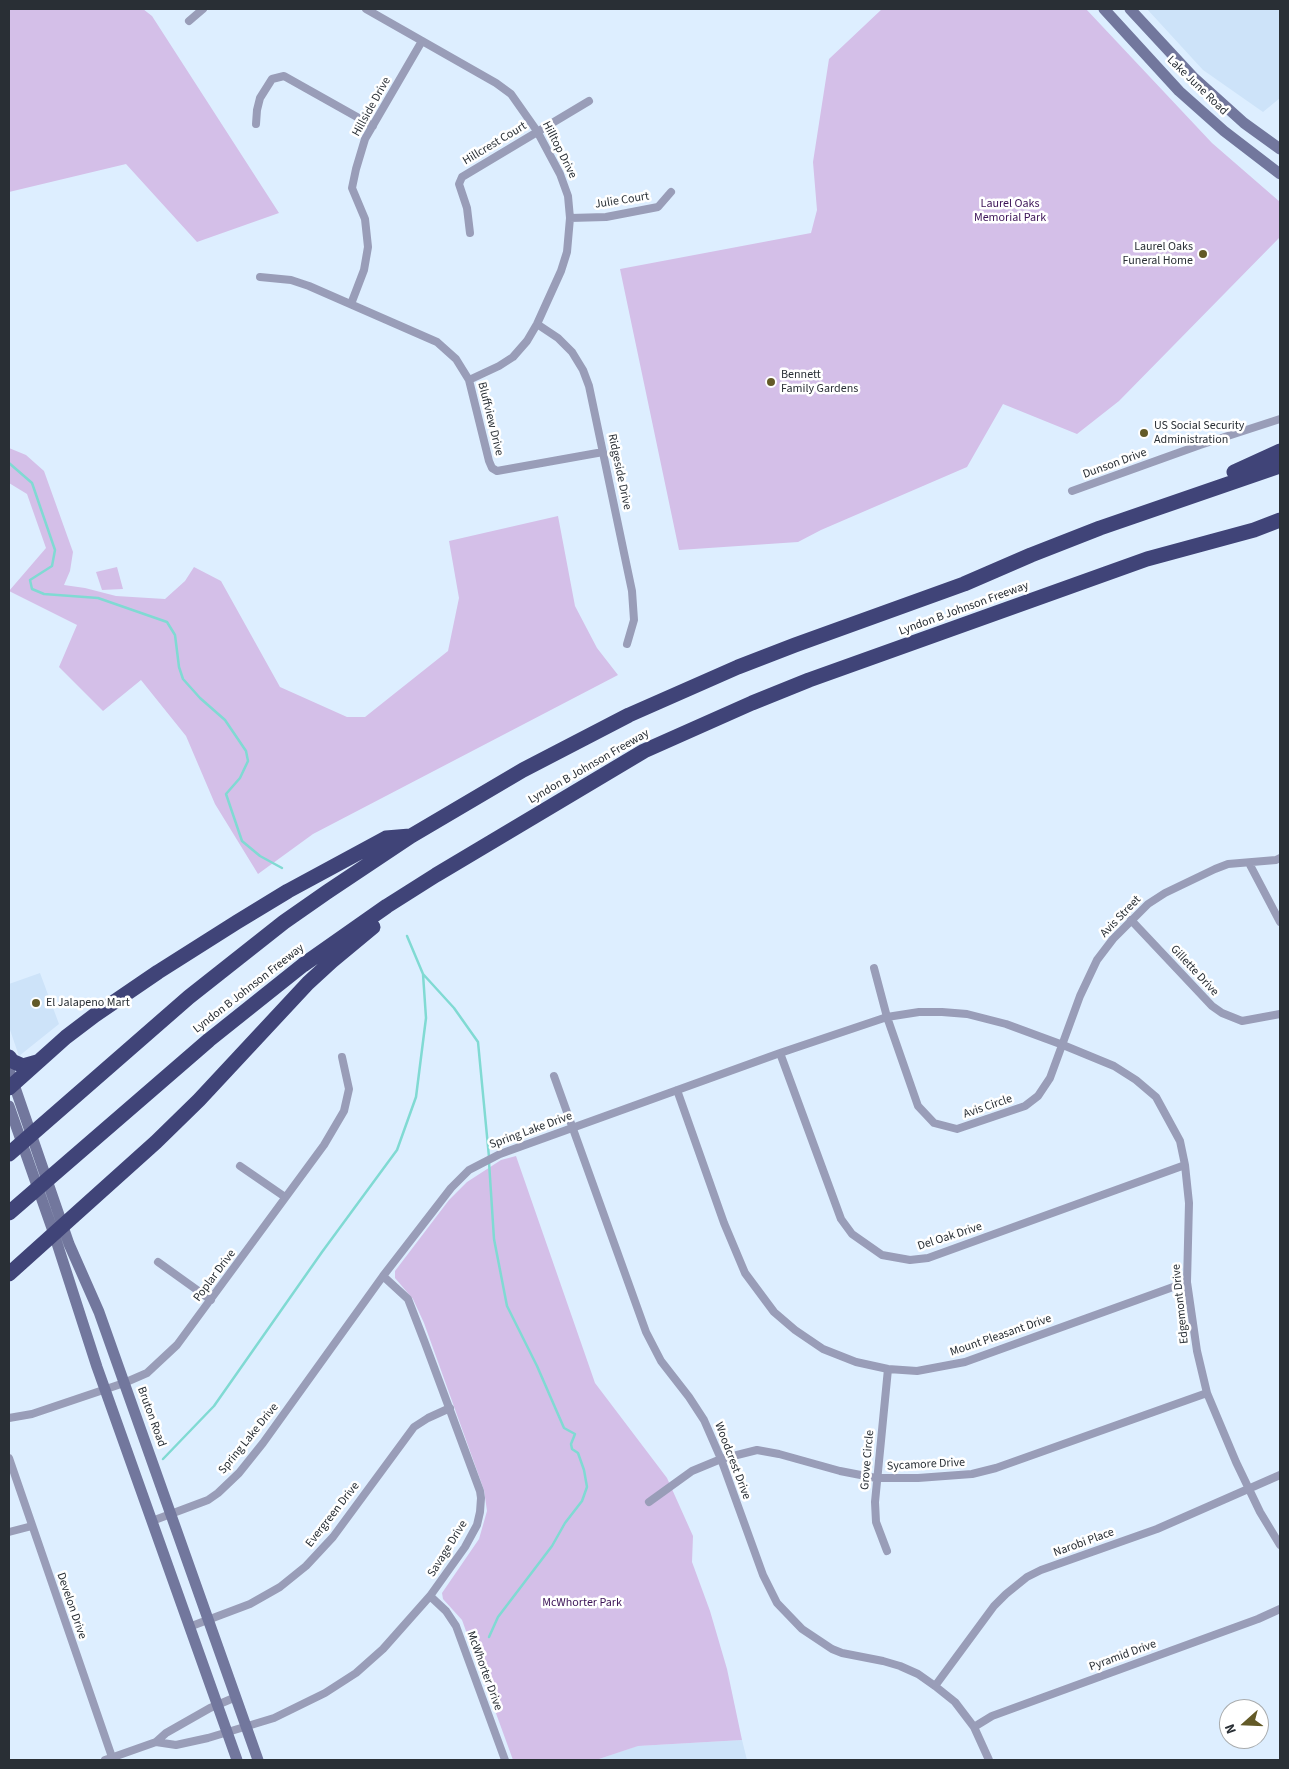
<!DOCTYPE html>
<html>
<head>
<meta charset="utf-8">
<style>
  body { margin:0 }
  #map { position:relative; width:1289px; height:1769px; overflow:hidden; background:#def; font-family:"Source Sans 3",sans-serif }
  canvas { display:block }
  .frame { position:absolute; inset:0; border:10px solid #292f35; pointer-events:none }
  .north { position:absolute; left:1219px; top:1699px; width:50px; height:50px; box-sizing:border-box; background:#fff; border:1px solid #a9acae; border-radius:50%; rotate:250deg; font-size:14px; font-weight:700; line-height:20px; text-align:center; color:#292f35 }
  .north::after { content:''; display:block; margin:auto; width:18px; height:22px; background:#635a27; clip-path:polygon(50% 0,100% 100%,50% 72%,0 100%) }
</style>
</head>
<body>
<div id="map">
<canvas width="1289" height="1769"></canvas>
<div class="frame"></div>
<div class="north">N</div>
</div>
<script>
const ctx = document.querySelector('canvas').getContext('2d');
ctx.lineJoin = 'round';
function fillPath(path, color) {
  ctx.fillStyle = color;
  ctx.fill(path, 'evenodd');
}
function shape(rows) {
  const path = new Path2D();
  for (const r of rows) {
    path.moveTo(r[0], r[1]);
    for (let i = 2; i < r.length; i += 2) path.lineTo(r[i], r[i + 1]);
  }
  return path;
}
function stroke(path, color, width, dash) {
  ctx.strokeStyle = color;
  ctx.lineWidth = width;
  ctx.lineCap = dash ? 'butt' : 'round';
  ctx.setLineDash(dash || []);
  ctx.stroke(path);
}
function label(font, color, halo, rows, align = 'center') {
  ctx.font = font + ' "Source Sans 3",sans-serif';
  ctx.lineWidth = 5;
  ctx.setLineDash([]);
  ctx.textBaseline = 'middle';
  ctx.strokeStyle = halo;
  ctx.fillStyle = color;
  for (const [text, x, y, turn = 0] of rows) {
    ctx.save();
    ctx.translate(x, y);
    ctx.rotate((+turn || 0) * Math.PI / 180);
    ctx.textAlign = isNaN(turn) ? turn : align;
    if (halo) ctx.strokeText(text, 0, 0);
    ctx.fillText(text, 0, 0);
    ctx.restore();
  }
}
fillPath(shape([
  [1147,9,1280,9,1280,98,1263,112,1203,70],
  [40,973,59,1024,19,1056,9,1027,9,984],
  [742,1740,747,1760,596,1760,637,1746]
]), '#cde3f9');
fillPath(shape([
  [9,9,143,9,152,16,279,213,197,242,126,164,9,192],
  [882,9,1086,9,1212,143,1280,202,1280,237,1119,401,1077,434,1003,404,967,467,821,530,798,542,679,550,620,269,811,233,817,210,813,162,829,59],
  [9,448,26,455,44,471,73,552,70,571,64,585,85,588,116,596,165,599,185,581,194,567,221,581,280,687,347,717,365,717,448,651,459,598,449,541,558,516,575,606,597,648,618,675,313,834,258,874,215,804,186,736,141,680,103,711,59,667,77,625,9,591,46,548,27,494,9,483],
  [117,567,123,589,102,590,96,572],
  [516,1156,595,1383,667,1478,693,1536,692,1562,710,1611,727,1669,742,1740,638,1746,596,1760,513,1760,462,1620,443,1599,442,1593,479,1539,487,1511,484,1490,424,1323,413,1299,395,1278,395,1271,449,1200,467,1182,501,1160]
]), '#d4bfe8');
stroke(shape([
  [9,463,32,483,55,550,52,566,30,580,32,589,44,594,98,598,167,622,175,635,179,667,183,679,200,698,225,720,246,751,248,761,240,778,226,794,242,841,260,856,282,868],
  [423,974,454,1008,478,1042,489,1157],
  [163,1459,214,1406,322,1252,397,1150,416,1097,426,1018,423,974,407,936],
  [489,1637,498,1617,552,1546,565,1523,582,1501,587,1487,584,1470,578,1453,572,1449,571,1444,575,1434,564,1428,537,1366,507,1306,494,1239,489,1162]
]), '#80dad3', 2.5);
stroke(shape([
  [366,9,496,83,511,94,537,131,560,174,568,196,570,218,567,252,561,271,537,324,527,341,513,357,499,366,469,380],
  [189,21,203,9],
  [256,124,257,110,260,98,272,79,284,76,373,126],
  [570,218,606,217,658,207,671,192],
  [470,233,467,208,459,184,462,177,589,101],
  [260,277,291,280,309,286,437,342,456,359,469,380,489,461,492,468,497,471,603,452],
  [351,304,364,270,368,247,365,219,352,188,356,169,365,139,422,41],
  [537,324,558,338,572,352,583,370,589,386,632,591,634,620,627,644],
  [1072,491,1200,445,1280,419],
  [1249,863,1280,922],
  [1131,920,1212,1006,1222,1013,1242,1021,1280,1014],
  [874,968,887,1017,918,1106,934,1123,957,1129,1025,1106,1038,1096,1050,1078,1080,996,1097,960,1113,939,1148,904,1165,893,1215,869,1228,864,1276,860,1280,858],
  [780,1053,841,1219,852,1234,882,1255,910,1260,928,1258,1185,1165],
  [554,1076,646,1332,661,1361,689,1397,704,1420,721,1459,763,1575,777,1603,802,1629,832,1649,842,1653,883,1661,900,1666,918,1674,935,1686,955,1702,974,1727,989,1760],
  [677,1090,724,1223,745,1273,774,1312,795,1330,823,1349,856,1362,888,1369,917,1371,965,1362,1187,1282],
  [240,1166,285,1197],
  [158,1262,211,1300],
  [9,1418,32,1414,124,1383,147,1373,177,1345,324,1145,344,1111,349,1089,342,1057],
  [9,1458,113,1760],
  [649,1502,692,1471,721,1459,757,1450,779,1454,840,1471,876,1478,918,1478,972,1474,996,1468,1207,1393],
  [152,1521,208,1500,218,1493,239,1473,263,1443,383,1276,451,1188,469,1170,500,1154,780,1053,887,1017,919,1012,942,1012,967,1014,1006,1024,1063,1045,1114,1066,1136,1080,1156,1097,1180,1141,1185,1165,1189,1203,1187,1282,1197,1351,1207,1393,1236,1462,1260,1512,1280,1545],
  [9,1532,32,1526],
  [887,1551,876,1522,875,1502,888,1369],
  [430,1596,446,1611,456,1626,505,1760],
  [189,1627,250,1604,280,1587,306,1566,333,1537,414,1427,428,1418,450,1408],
  [935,1686,994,1606,1006,1594,1027,1577,1041,1570,1157,1529,1280,1475],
  [974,1727,992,1716,1258,1619,1280,1609],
  [156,1742,176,1745,208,1738,274,1718,325,1693,356,1673,383,1649,430,1596,465,1547,477,1525,480,1512,481,1498,480,1491,425,1343,408,1299,383,1276],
  [105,1760,156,1742,166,1733,210,1708,236,1697]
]), '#999db8', 8);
stroke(shape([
  [1104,9,1179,91,1224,131,1280,174],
  [1130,9,1193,77,1244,123,1280,149],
  [9,1070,69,1244,99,1312,258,1760],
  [9,1106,54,1234,97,1367,237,1760]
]), '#72779d', 11);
stroke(shape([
  [1234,472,1280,451],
  [9,1057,12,1061,23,1066,37,1062],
  [9,1088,66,1037,95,1015,158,972,237,922,288,891,386,838,410,836],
  [9,1154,189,997,284,922,327,892,411,836,523,770,629,715,738,667,795,645,964,584,1031,555,1100,528,1280,466],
  [9,1213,209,1040,303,965,387,906,436,875,644,751,752,703,809,680,1147,559,1254,530,1280,520],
  [9,1274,156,1142,199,1100,308,983,332,961,373,927]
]), '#404478', 15);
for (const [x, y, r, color] of [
  [1203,254,5,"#635a27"],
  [771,382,5,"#635a27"],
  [1144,433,5,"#635a27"],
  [36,1003,5,"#635a27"]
]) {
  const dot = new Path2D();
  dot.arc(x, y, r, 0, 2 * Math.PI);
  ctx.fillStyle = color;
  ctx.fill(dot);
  stroke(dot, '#fff', 2);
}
label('12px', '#292f35', '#fff', [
  ["Lake June Road",1197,86,44],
  ["Hillside Drive",372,107,-61],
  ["Hillcrest Court",495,144,-31],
  ["Hilltop Drive",559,150,63],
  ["Julie Court",622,201,-9],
  ["Bluffview Drive",490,419,76],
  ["Dunson Drive",1115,464,-20],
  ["Ridgeside Drive",619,472,78],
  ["Lyndon B Johnson Freeway",964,609,-20],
  ["Lyndon B Johnson Freeway",589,767,-30],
  ["Avis Street",1121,917,-46],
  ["Gillette Drive",1194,971,47],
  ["Lyndon B Johnson Freeway",249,989,-38],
  ["Avis Circle",988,1107,-19],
  ["Spring Lake Drive",531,1131,-20],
  ["Del Oak Drive",950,1237,-18],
  ["Poplar Drive",215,1276,-53],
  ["Edgemont Drive",1181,1304,-96],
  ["Mount Pleasant Drive",1001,1336,-19],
  ["Bruton Road",151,1417,70],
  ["Spring Lake Drive",249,1439,-51],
  ["Grove Circle",868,1460,-85],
  ["Woodcrest Drive",732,1461,69],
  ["Sycamore Drive",926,1465,-3],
  ["Evergreen Drive",333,1515,-52],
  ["Narobi Place",1084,1543,-20],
  ["Savage Drive",448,1549,-58],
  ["Develon Drive",71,1606,71],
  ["Pyramid Drive",1123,1656,-20],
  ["McWhorter Drive",484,1671,70]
]);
label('12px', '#3d1558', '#fff', [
  ["Laurel Oaks",1010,204],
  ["Memorial Park",1010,218],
  ["McWhorter Park",582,1603]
]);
label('12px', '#292f35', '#fff', [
  ["Laurel Oaks",1193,247,"right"],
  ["Funeral Home",1193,261,"right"],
  ["Bennett",781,375],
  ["Family Gardens",781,389],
  ["US Social Security",1154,426],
  ["Administration",1154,440],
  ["El Jalapeno Mart",46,1003]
], 'left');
</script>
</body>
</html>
